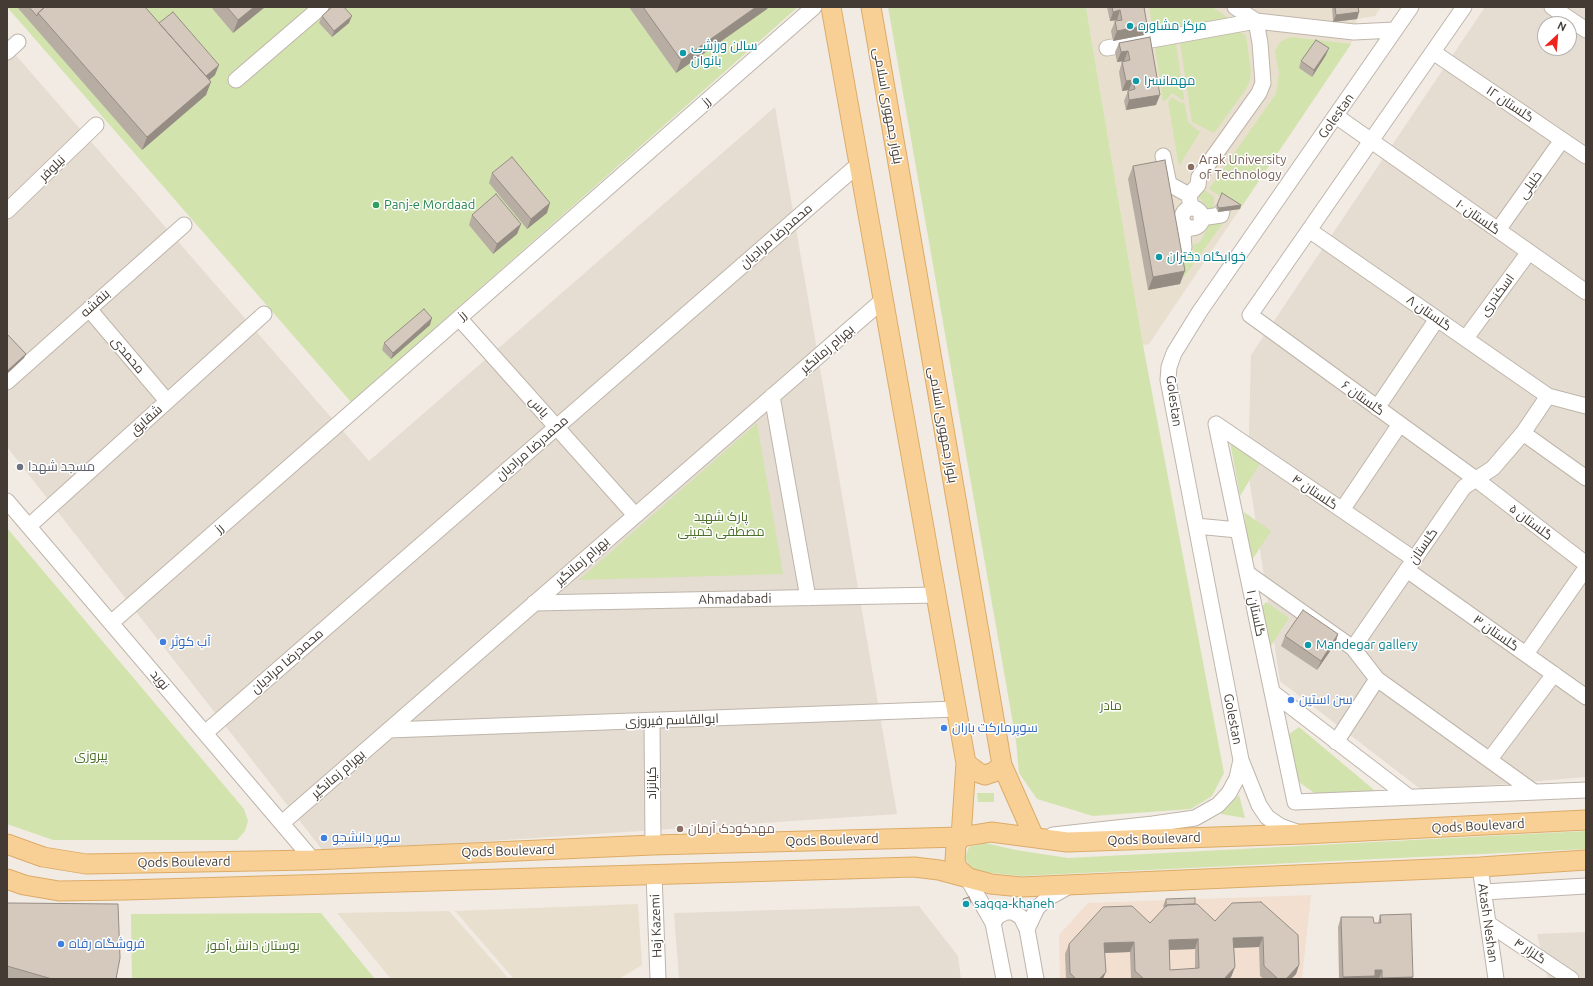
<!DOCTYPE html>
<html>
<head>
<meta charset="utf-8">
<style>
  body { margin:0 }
  #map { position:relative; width:1593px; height:986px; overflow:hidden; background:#f1ebe4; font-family:Ubuntu,sans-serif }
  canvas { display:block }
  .frame { position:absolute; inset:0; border:8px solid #433b34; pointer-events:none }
  .north { position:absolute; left:1537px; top:16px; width:40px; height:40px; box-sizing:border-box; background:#fff; border:1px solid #b4b1ae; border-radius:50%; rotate:26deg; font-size:11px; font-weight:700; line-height:16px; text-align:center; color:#433b34 }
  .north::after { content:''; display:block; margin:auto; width:14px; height:18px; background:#ee251e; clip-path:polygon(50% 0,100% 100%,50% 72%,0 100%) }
</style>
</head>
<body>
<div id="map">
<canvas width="1593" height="986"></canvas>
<div class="frame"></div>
<div class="north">N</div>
</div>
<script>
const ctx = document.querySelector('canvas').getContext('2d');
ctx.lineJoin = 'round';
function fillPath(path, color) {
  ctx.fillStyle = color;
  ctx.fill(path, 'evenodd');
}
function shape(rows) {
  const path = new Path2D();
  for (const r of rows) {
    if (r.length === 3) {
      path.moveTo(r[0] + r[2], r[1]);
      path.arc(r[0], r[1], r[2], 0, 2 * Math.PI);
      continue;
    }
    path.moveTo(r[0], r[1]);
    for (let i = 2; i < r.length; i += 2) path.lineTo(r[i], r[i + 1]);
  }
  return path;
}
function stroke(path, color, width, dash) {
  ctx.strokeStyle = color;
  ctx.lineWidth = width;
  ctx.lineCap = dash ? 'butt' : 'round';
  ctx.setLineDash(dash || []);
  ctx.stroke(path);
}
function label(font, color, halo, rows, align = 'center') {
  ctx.font = font + ' Ubuntu,Cairo,sans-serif';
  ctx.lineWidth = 3;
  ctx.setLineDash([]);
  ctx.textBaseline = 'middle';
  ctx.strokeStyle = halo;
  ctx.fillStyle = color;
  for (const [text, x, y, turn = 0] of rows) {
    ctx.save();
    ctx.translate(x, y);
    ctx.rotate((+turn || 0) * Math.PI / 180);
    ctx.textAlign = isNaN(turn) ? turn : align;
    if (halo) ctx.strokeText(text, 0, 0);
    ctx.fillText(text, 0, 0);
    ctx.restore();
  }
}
fillPath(shape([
  [1485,7,1586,7,1586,777,1423,791,1280,681,1248,471,1251,355],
  [1545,24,1569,24,1569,48,1545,48],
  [7,45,369,461,775,107,897,814,324,852,7,447],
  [919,906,958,956,961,979,679,979,674,913],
  [1586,932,1586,979,1548,979,1537,934]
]), '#e5ddd2');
fillPath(shape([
  [1311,895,1302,979,1060,979,1059,935,1088,903]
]), '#f2dfd0');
fillPath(shape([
  [1086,7,1381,7,1375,16,1357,19,1351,44,1149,344,1143,345],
  [638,904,642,965,619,979,514,979,455,911],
  [449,911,509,979,391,979,337,913]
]), '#e9dfce');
fillPath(shape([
  [7,7,798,7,351,402],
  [888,7,1086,7,1143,345,1224,773,1212,796,1191,809,1093,816,1037,799,1019,773,1016,741],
  [1149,7,1212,7,1230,19,1153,31],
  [1240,32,1246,36,1251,70,1250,80,1246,89,1214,133,1192,122,1180,43],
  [1291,37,1351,44,1240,209,1209,189,1276,94,1279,73,1275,51,1281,41],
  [1176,44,1184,99,1182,100,1172,93,1166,100,1163,101,1155,47],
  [1172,97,1181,103,1184,102,1188,122,1200,132,1179,166,1168,102],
  [1202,188,1214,197,1214,210,1205,211,1202,200,1197,196],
  [1231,212,1184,277,1178,263,1187,262,1186,254,1194,252,1193,245,1200,242,1208,227,1208,222],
  [757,423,783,574,579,580],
  [1230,442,1260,463,1240,496],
  [1244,512,1271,531,1250,563],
  [7,528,244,809,248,821,245,831,237,840,53,840,7,824],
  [1266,602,1289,618,1267,652,1259,610],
  [1299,727,1373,789,1373,795,1314,793,1299,782,1288,735],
  [977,793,994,793,994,802,978,802],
  [1239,795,1245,818,1221,814],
  [1586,831,1586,849,1021,876,982,872,971,868,965,858,969,847,985,843,1016,850,1068,858],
  [321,913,375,979,132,979,131,914]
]), '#d2e3ae');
const minor = shape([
  [1235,7,1256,21,1354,32,1395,30],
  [1464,7,1250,315,1477,480,1586,564],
  [1552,7,1586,30],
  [1107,48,1256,21,1260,43,1263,83,1259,93,1199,177,1198,185,1189,195,1191,208],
  [7,52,18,42],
  [1433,52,1586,156],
  [236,80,321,7],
  [1336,116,1586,292],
  [1163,156,1169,184,1189,195],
  [1192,218,10],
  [7,211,96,125],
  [1201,218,1221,215,1222,211],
  [1309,230,1548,396],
  [1498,230,1562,140],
  [1184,248,1183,235,1188,227],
  [89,309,167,401],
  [459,318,635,515],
  [1466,338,1529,252],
  [7,382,184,225],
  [772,396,808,598],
  [1377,408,1437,319],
  [1216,424,1295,802,1586,790],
  [1216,424,1414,559],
  [1523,433,1586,478],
  [7,501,313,860],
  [1342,510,1400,424],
  [29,526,264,314],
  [1196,526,1238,530],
  [1407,570,1586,697],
  [1247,573,1353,648],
  [534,603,936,595],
  [111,623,814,7],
  [1526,654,1586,568],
  [1377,679,1534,792],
  [1272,692,1409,797],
  [652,721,653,845],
  [389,730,956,709],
  [205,733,859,164],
  [1336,742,1377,679,1353,648,1464,487,1493,468,1523,433,1548,396,1586,406],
  [1490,759,1554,674],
  [282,823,883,300],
  [1297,832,1280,826,1267,817,1259,805,1241,760,1168,380,1169,367,1174,353,1200,311,1411,7],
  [1053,835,1153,824,1195,818,1218,805,1229,793,1237,778,1241,760],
  [1480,867,1496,979],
  [654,874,658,979],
  [966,876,993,923,1004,979],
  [1484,892,1586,886],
  [993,923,998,916,1006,912,1013,912,1021,917,1027,929],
  [1489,924,1571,979],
  [1036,979,1027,929,1037,908,1048,898,1071,885]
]);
const major = shape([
  [831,7,966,763,961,837,956,845,955,861,958,869,966,876],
  [871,7,1002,765,1034,837],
  [966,763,979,773,985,775,994,772,1002,765],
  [7,844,43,857,86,864,313,860,653,845,961,837,991,832,1067,842,1303,834,1586,820],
  [7,879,24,885,59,891,125,890,914,867,939,870,991,884,1021,887,1480,867,1586,860]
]);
stroke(minor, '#bfb5aa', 17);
stroke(major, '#dcab67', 21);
stroke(minor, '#fff', 15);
stroke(major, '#f8d096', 19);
fillPath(shape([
  [17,7,145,7,159,23,215,75,209,80,206,95,142,150],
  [211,7,265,7,233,33],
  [629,7,768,7,767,9,676,73],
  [1107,7,1144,7,1144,35,1113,41,1111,31,1115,21,1117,21,1117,20,1110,21],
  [1332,7,1358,7,1359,12,1357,19,1333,22],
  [322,16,349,23,332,37,319,23],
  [1150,37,1156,105,1126,110,1124,101,1128,91,1129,90,1122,91,1119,72,1122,62,1124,61,1117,62,1115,52,1119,43],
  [1326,55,1312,77,1299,68,1301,61],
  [1133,166,1180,284,1148,290,1128,179],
  [492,173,547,213,527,229,489,183],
  [1217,205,1241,205,1240,209,1218,212,1216,208],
  [472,215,521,224,517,234,493,254,469,225],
  [430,325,391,359,382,350,384,343],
  [1338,634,1335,644,1317,670,1281,646,1285,636],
  [963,899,971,902,970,906,968,908,964,908,962,903],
  [1166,899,1195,904,1215,921,1232,903,1299,965,1296,974,1291,979,1264,979,1260,976,1259,947,1234,948,1235,967,1231,977,1229,979,1131,979,1130,952,1105,953,1103,979,1066,979,1065,954,1069,944,1150,923,1164,909,1163,906],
  [1195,949,1195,969,1170,970,1169,950],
  [7,903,116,979,7,979],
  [1380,915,1413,977,1412,979,1339,979,1338,927,1341,917,1374,923,1378,923]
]), '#b7ada3');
fillPath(shape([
  [254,7,265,7,233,33,238,20],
  [756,7,768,7,767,9,676,73,681,60],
  [1120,10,1117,20,1110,21,1113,12],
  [1359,12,1357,19,1333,22,1336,15],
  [352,16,349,23,332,37,334,31],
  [1147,25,1144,35,1113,41,1117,31],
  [1329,48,1326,55,1312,77,1314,70],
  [1128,51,1124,61,1117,62,1121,52],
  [219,65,215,75,200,88,204,78],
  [1133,80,1129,90,1122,91,1126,81],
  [211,82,206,95,142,150,147,137],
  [1160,95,1156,105,1126,110,1129,100],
  [550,203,547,213,527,229,531,219],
  [1241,205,1240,209,1218,212,1219,208],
  [521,224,517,234,493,254,497,244],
  [1185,271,1180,284,1148,290,1153,277],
  [432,318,430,325,391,359,393,353],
  [26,354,24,358,7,374,7,371],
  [1338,634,1335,644,1317,670,1321,661],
  [971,902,970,906,968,908,964,908,966,905],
  [1263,937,1259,947,1230,948,1233,938],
  [1198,939,1195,949,1165,950,1169,940],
  [1134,942,1130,952,1101,953,1104,943],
  [1299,965,1296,974,1291,979,1286,979],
  [1235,967,1231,977,1229,979,1224,979],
  [1375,970,1382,970,1379,979,1343,979,1343,977],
  [1106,972,1103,979,1099,979],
  [1413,977,1412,979,1382,979,1382,978]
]), '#958d84');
const building = shape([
  [29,7,45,7,38,13,37,16,29,7],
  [45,7,145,7,211,82,147,137,38,13,45,7],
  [227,7,254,7,238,20,227,7],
  [332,7,344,7,352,16,334,31,322,16,332,7],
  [643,7,756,7,681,60,643,7],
  [1112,7,1144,7,1147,25,1117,31,1115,21,1122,20,1120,10,1113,12,1112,7],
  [1335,7,1358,7,1359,12,1336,15,1335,7],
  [173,12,219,65,206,76,159,23,173,12],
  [1150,37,1160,95,1129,100,1128,91,1135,89,1133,80,1126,81,1122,62,1130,60,1128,51,1121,52,1119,43,1150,37],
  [1316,40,1329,48,1314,70,1301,61,1316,40],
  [512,157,550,203,531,219,492,173,512,157],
  [1165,160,1185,271,1153,277,1133,166,1165,160],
  [1222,193,1241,205,1219,208,1217,205,1222,193],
  [496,194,521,224,497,244,472,215,496,194],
  [424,309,432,318,393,353,384,343,424,309],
  [7,334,26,354,7,371,7,334],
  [1303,610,1338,634,1321,661,1285,636,1303,610],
  [969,897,971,902,969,905,966,905,963,899,969,897],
  [1195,898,1195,904,1167,905,1166,907,1166,899,1195,898],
  [1261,902,1298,935,1299,965,1286,979,1278,979,1264,966,1263,937,1233,938,1235,967,1224,979,1144,979,1135,971,1134,942,1104,943,1106,972,1099,979,1076,979,1070,973,1069,944,1103,907,1132,906,1150,923,1167,905,1197,904,1215,921,1232,903,1261,902],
  [1198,939,1199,968,1170,970,1169,940,1198,939],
  [7,903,118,904,120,958,116,979,52,979,7,966,7,903],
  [1411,914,1413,977,1382,978,1382,970,1375,970,1375,976,1343,977,1341,917,1373,917,1374,923,1381,923,1380,915,1411,914]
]);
fillPath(building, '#d5c9bd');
stroke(building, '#958d84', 1);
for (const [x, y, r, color] of [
  [1130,26,4,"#0f9aa8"],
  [683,53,4,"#0f9aa8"],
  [1136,81,4,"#0f9aa8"],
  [1191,167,4,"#8d6e63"],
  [376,205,4,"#2e9e5b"],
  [1159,257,4,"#0f9aa8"],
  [20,467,4,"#6b7280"],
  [163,642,4,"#3f7fe0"],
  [1308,645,4,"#0f9aa8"],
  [1291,700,4,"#3f7fe0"],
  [944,728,4,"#3f7fe0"],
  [680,829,4,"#8d6e63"],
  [324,838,4,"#3f7fe0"],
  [966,904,4,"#0f9aa8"],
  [61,944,4,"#3f7fe0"]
]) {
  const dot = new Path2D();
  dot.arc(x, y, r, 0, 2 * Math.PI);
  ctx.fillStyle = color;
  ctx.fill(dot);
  stroke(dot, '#fff', 1.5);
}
label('13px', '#0d838f', '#fff', [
  ["مرکز مشاوره",1138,26],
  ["سالن ورزشی",691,46],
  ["بانوان",691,61],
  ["مهمانسرا",1144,81],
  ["خوابگاه دختران",1167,257],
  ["Mandegar gallery",1316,645],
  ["saqqa-khaneh",974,904]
], 'left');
label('13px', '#433b34', '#fff', [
  ["رز",706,101,-41],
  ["گلستان ۱۲",1510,104,34],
  ["بلوار جمهوری اسلامی",888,106,80],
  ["Golestan",1336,116,-55],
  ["نیلوفر",52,168,-44],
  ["خلیلی",1530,185,-55],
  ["گلستان ۱۰",1478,217,35],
  ["محمدرضا مرادیان",776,236,-41],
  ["اسکندری",1497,295,-54],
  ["بنفشه",95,303,-42],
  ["گلستان ۸",1429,313,35],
  ["رز",462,315,-41],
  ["بهرام زمانگیر",827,349,-41],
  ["محمدی",128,355,50],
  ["گلستان ۶",1363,398,36],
  ["Golestan",1174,401,82],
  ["یاس",539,407,48],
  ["شقایق",146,420,-42],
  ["بلوار جمهوری اسلامی",943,425,80],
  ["محمدرضا مرادیان",532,448,-41],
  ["گلستان ۴",1315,492,34],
  ["گلستان ۵",1531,522,37],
  ["رز",219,528,-41],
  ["گلستان",1423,546,-55],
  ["بهرام زمانگیر",582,561,-41],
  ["Ahmadabadi",735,599,-1],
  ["گلستان ۱",1256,613,78],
  ["گلستان ۳",1496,633,35],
  ["محمدرضا مرادیان",287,661,-41],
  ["نوید",160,680,50],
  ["Golestan",1233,719,79],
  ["ابوالقاسم فیروزی",672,720,-2],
  ["بهرام زمانگیر",338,774,-41],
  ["کیانزاد",652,783,-90],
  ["Qods Boulevard",1478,826,-3],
  ["Qods Boulevard",1154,839,-2],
  ["Qods Boulevard",832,840,-2],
  ["Qods Boulevard",508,851,-2],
  ["Qods Boulevard",184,862,-1],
  ["Atash Neshan",1488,923,82],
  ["Haj Kazemi",656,926,-92],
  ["گلزار ۴",1530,951,34]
]);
label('13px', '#785e54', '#fff', [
  ["Arak University",1199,160],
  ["of Technology",1199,175],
  ["مهدکودک آرمان",688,829]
], 'left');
label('13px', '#27864d', '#fff', [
  ["Panj-e Mordaad",384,205]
], 'left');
label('13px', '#5b616d', '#fff', [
  ["مسجد شهدا",28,467]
], 'left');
label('13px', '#4e702b', '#fff', [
  ["پارک شهید",721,517],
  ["مصطفی خمینی",721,532],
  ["مادر",1111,706],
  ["پیروزی",91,756],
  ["بوستان دانش‌آموز",253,946]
]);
label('13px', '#366cbe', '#fff', [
  ["آب کوثر",171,642],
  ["سن استین",1299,700],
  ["سوپرمارکت باران",952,728],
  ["سوپر دانشجو",332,838],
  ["فروشگاه رفاه",69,944]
], 'left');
</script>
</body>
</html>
